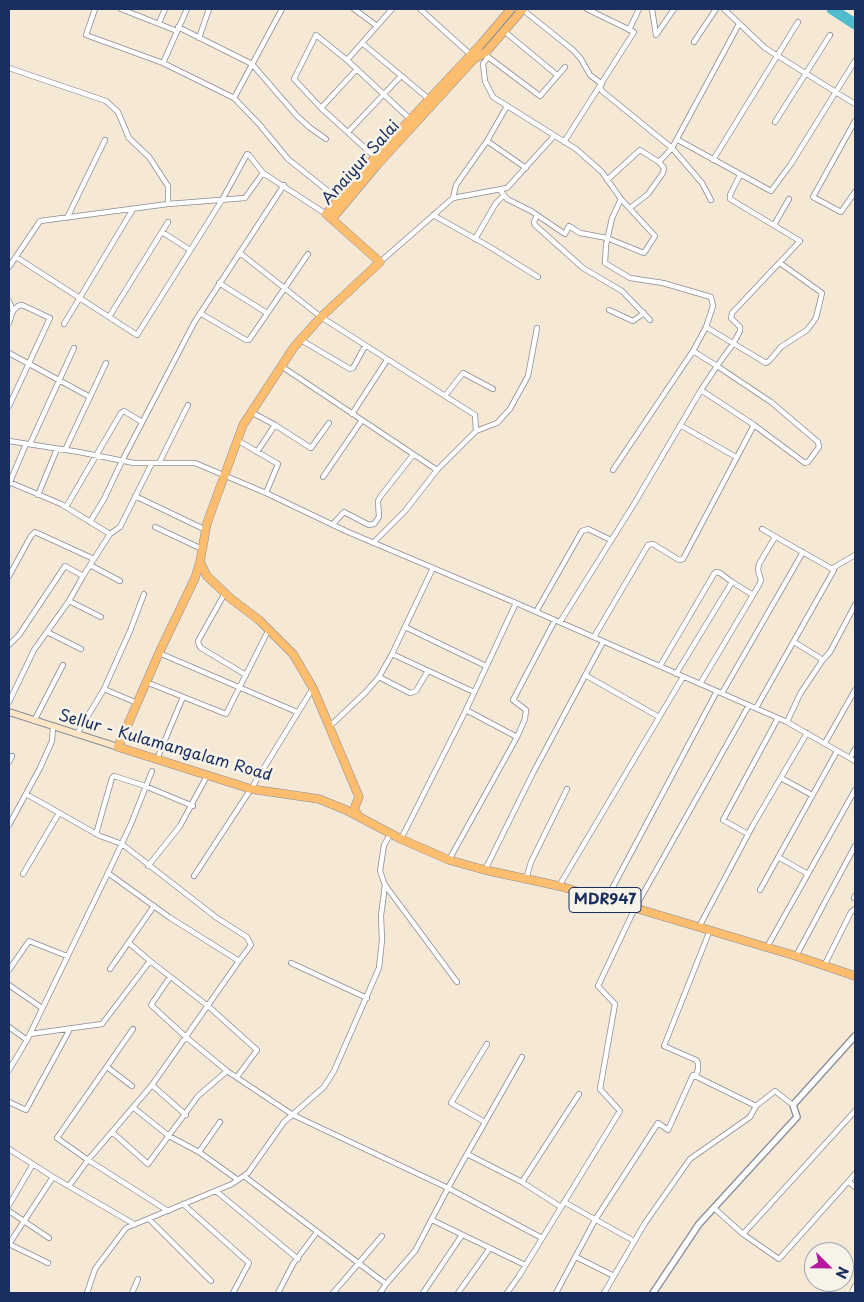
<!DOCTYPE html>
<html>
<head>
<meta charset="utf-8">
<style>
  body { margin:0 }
  #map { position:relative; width:864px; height:1302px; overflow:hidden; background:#f5e8d4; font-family:"Playpen Sans",sans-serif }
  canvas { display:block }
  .frame { position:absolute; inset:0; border:10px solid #1b2f5e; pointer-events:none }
  .north { position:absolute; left:804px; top:1242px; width:50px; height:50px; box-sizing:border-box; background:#f7f3e8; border:1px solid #9fa5b1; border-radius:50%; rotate:113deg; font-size:14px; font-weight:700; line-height:20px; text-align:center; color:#1b2f5e }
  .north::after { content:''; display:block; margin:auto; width:18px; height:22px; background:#b5179e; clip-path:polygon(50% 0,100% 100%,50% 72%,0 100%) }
</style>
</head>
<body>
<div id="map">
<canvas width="864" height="1302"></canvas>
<div class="frame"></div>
<div class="north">N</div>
</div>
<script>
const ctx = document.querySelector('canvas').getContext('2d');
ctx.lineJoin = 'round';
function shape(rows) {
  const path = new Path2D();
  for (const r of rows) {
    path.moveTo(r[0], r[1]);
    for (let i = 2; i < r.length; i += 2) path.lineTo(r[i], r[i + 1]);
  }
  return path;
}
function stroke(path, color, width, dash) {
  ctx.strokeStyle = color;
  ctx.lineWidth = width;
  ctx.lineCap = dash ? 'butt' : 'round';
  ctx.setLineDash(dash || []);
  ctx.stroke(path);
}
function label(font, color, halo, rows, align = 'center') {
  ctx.font = font + ' "Playpen Sans",sans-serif';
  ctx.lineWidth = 5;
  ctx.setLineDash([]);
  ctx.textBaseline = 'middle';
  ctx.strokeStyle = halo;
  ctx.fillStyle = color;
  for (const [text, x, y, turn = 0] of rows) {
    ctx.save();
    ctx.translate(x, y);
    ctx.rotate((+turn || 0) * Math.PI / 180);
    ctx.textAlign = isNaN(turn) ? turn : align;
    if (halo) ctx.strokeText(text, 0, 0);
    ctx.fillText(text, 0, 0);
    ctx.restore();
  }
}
stroke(shape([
  [832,9,855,24]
]), '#51bbce', 11);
const minor = shape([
  [95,9,86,35,163,63],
  [121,9,177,31],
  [187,9,163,63,234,98,259,124,288,159,338,199],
  [354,9,377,26],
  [392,9,347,60,410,119],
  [420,9,471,55],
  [522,9,573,50,581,59,590,75,602,84],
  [652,9,656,35,674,9],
  [724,9,765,48,855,104],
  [159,23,165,9],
  [178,27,252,64,297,116,309,127,326,139],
  [629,30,639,9],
  [504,31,557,75],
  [199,38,209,9],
  [694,42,716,9],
  [362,43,429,99],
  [486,52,488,57,483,64,485,81,493,97,576,149,602,172,621,199,612,218,606,245,605,263,630,278,663,283,711,297,713,306,706,327,693,351,717,366,701,390,634,504,560,622],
  [488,57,540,96,565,67],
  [347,60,316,35,294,79,321,108,375,157],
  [9,68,106,101,118,112,129,138,149,157,168,186,168,204],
  [600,87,602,91,672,148,702,183,711,200],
  [234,98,282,9],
  [321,108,357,69],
  [855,121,813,197,841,212,855,192],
  [775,122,830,35],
  [348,132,401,76],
  [678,140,771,191,791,164,855,61],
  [487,141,526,168],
  [564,142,634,32,587,9],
  [713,160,798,22],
  [607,180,640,150,659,162,672,148,739,24],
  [500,190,507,199,531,211,565,234,569,226,580,233,607,238,644,253,655,236,621,199],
  [453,198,456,185,487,141,507,106],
  [630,208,648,194,663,173,664,168,659,162],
  [433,215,490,247,538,277],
  [537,215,534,222,535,225,583,268,622,291,650,320],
  [67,218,105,140],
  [774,225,789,199],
  [162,232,190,250],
  [475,239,496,203,504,195],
  [240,253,321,317,475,415,476,431],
  [16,257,137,335,222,200,247,154,249,155,263,173],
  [380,262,453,198,507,188,554,136],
  [9,267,40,221,168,204,245,198,263,173,326,214],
  [219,283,267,313],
  [9,301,13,311,9,323],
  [609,310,633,321,644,313],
  [200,313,246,340,249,340,308,254],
  [109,317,168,222],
  [64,324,133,209],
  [706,327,766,363,769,361,781,347,807,330,816,318,822,293,780,263],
  [301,340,350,369,353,368,365,346],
  [9,353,90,397,65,450],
  [281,366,437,470],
  [701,390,754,425,805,463,808,462,819,447,818,442,771,402,717,366,733,344,740,331,740,327,731,318,732,313,800,241,730,199,730,195,740,175],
  [445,396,463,373,493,389],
  [90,397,106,363],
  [9,406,50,318,22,305,18,306,13,311],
  [251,412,275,425,311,448,329,423],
  [352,414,387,360],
  [680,425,736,457],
  [237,440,278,464,266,493],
  [9,441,79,452,134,463,195,463,266,493,348,532,516,603,466,710,401,839],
  [30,444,74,348],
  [257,452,275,425],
  [159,463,188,405],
  [613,470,693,351],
  [323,477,362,420],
  [9,482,61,504,110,534],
  [9,484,26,444],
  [38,495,57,449],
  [135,496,206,530],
  [66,507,121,413,124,411,142,422],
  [90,522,104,499,122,461,194,323,284,185],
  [333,524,344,512,369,525,374,524,379,517,378,501,380,497,413,455],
  [155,527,202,549],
  [373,543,405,511,437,470,476,431,497,423,510,409,528,376,537,328],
  [90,565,120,581],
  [833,568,855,555],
  [9,576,31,536,35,532,94,559],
  [225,593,198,641,199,645,201,648,246,675],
  [69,601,101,617],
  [516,603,787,722,855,761],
  [536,612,582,531,588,529,611,540],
  [405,627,486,666],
  [47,632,81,649],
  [594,637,648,545,653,544,679,560,683,559,754,425],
  [9,645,19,635,65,566,83,576,110,534,120,527,152,463],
  [159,653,297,712],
  [392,654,474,692],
  [822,661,830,652,855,605],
  [660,666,714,574,716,572,720,573,732,582],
  [676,674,732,582,753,595],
  [585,675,659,717],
  [379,677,410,693,416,691,428,671],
  [146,682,226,714,269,629],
  [700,684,759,585,761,580,758,570,759,564,775,537],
  [722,693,803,552],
  [9,702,34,650,69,601,83,576],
  [137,703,104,689,130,631,144,594],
  [756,708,834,570,762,529],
  [34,721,63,665],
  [787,722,800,694,822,661,820,658,794,642],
  [330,726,366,692,379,677,392,654,433,568],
  [77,734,104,689],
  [517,737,525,719,526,710,513,700,555,620],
  [825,743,855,690],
  [850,758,855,749],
  [157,759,183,697],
  [9,762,12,756],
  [781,778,812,795],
  [26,794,100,836,122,844,217,918,247,937,251,945,239,961],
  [9,825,40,768,52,741,53,727],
  [96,834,112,778,114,776,145,786,193,806],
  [748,834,723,820,778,718],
  [778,857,808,874],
  [449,860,517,737,466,710],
  [148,866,180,826,208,774],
  [485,870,533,773,603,642],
  [23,874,59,813],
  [194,876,251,789,313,688],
  [526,879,531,862,567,789],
  [385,885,457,982],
  [559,886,683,677],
  [760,890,837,751],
  [854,898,855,896],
  [606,900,717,691],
  [699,927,753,825,807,733],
  [129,943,150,961],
  [767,947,855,790],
  [796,956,855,846],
  [291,963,367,998],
  [824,966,851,912,855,909],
  [110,969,154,906],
  [9,970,29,941,67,956],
  [170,977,151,1005,186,1037,227,1071,293,1115,448,1188,415,1251,386,1284],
  [9,985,42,1008],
  [9,1027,27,1040],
  [133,1029,57,1138,88,1160,168,1211],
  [30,1034,102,1024,150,961,208,1006,257,1050,237,1077],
  [107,1067,132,1086],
  [9,1070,27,1040,108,873,131,824,152,771],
  [695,1077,698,1070,698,1063,696,1060,664,1046,710,930],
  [152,1085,186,1115],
  [9,1102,26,1110,70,1029],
  [134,1108,169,1136,199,1152,238,1180],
  [485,1122,451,1103,487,1044],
  [112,1132,148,1164,198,1096,227,1071],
  [9,1149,53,1177],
  [199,1152,220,1122],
  [467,1154,522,1057],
  [244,1176,386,1284,380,1293],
  [522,1182,561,1207],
  [849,1182,855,1187],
  [69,1186,88,1160,152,1085,239,961,169,917,108,873],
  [216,1191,298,1259],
  [564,1202,634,1241],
  [183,1204,249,1263,233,1293],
  [9,1205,33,1164],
  [714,1208,743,1234,779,1259,855,1174],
  [9,1211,49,1238],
  [149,1219,211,1281],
  [432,1220,525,1265],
  [743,1234,855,1111],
  [542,1238,448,1188,467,1154,522,1182,579,1094],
  [576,1257,614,1276],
  [48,1263,9,1244,53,1177,134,1224],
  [87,1293,95,1269,126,1228,232,1184,248,1173,284,1122,324,1087,334,1071,379,968,382,940,381,916,385,885,380,871,384,845,391,833],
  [132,1293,138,1279],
  [278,1293,293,1264,317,1232],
  [333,1293,382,1236],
  [423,1293,462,1235],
  [458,1293,490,1248],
  [507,1293,519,1276,620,1111,600,1089,615,1004,598,986,635,908,749,705],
  [556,1293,595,1220,658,1123,668,1130,693,1075,756,1106,775,1091,793,1105],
  [604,1293,645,1223,690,1159,750,1117,756,1106],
  [852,1293,855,1286]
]);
const tertiary = shape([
  [653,1293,699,1224,797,1117,793,1105,855,1036]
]);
const secondary = shape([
  [9,712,118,747]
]);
const primary = shape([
  [511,9,482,43,375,157,326,214,380,262,321,317,294,347,243,425,207,523,200,562,195,578,159,653,118,747,251,789,319,799,346,810,401,839,449,860,485,870,559,886,635,908,796,956,855,976],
  [332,219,377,165,474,59,486,52,523,9],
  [200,562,207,576,230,598,259,620,293,654,313,688,359,797,354,809,358,815]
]);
stroke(minor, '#888c99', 6);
stroke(tertiary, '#888c99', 8);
stroke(secondary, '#888c99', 8);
stroke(primary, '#888c99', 9);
stroke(minor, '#fff', 4.5);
stroke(tertiary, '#fff', 5.5);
stroke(secondary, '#fee5c5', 6);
stroke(primary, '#fcbd6e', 8);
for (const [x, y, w] of [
  [605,900,72]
]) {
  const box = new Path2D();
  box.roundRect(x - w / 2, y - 12.5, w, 25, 4);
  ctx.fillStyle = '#f7f3e8';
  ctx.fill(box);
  stroke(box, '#1b2f5e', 1);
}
label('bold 15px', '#1b2f5e', null, [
  ["MDR947",605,900]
]);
label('16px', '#1b2f5e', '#f7f3e8', [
  ["Anaiyur Salai",361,163,-48],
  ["Sellur - Kulamangalam Road",165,746,16]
]);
</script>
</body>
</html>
